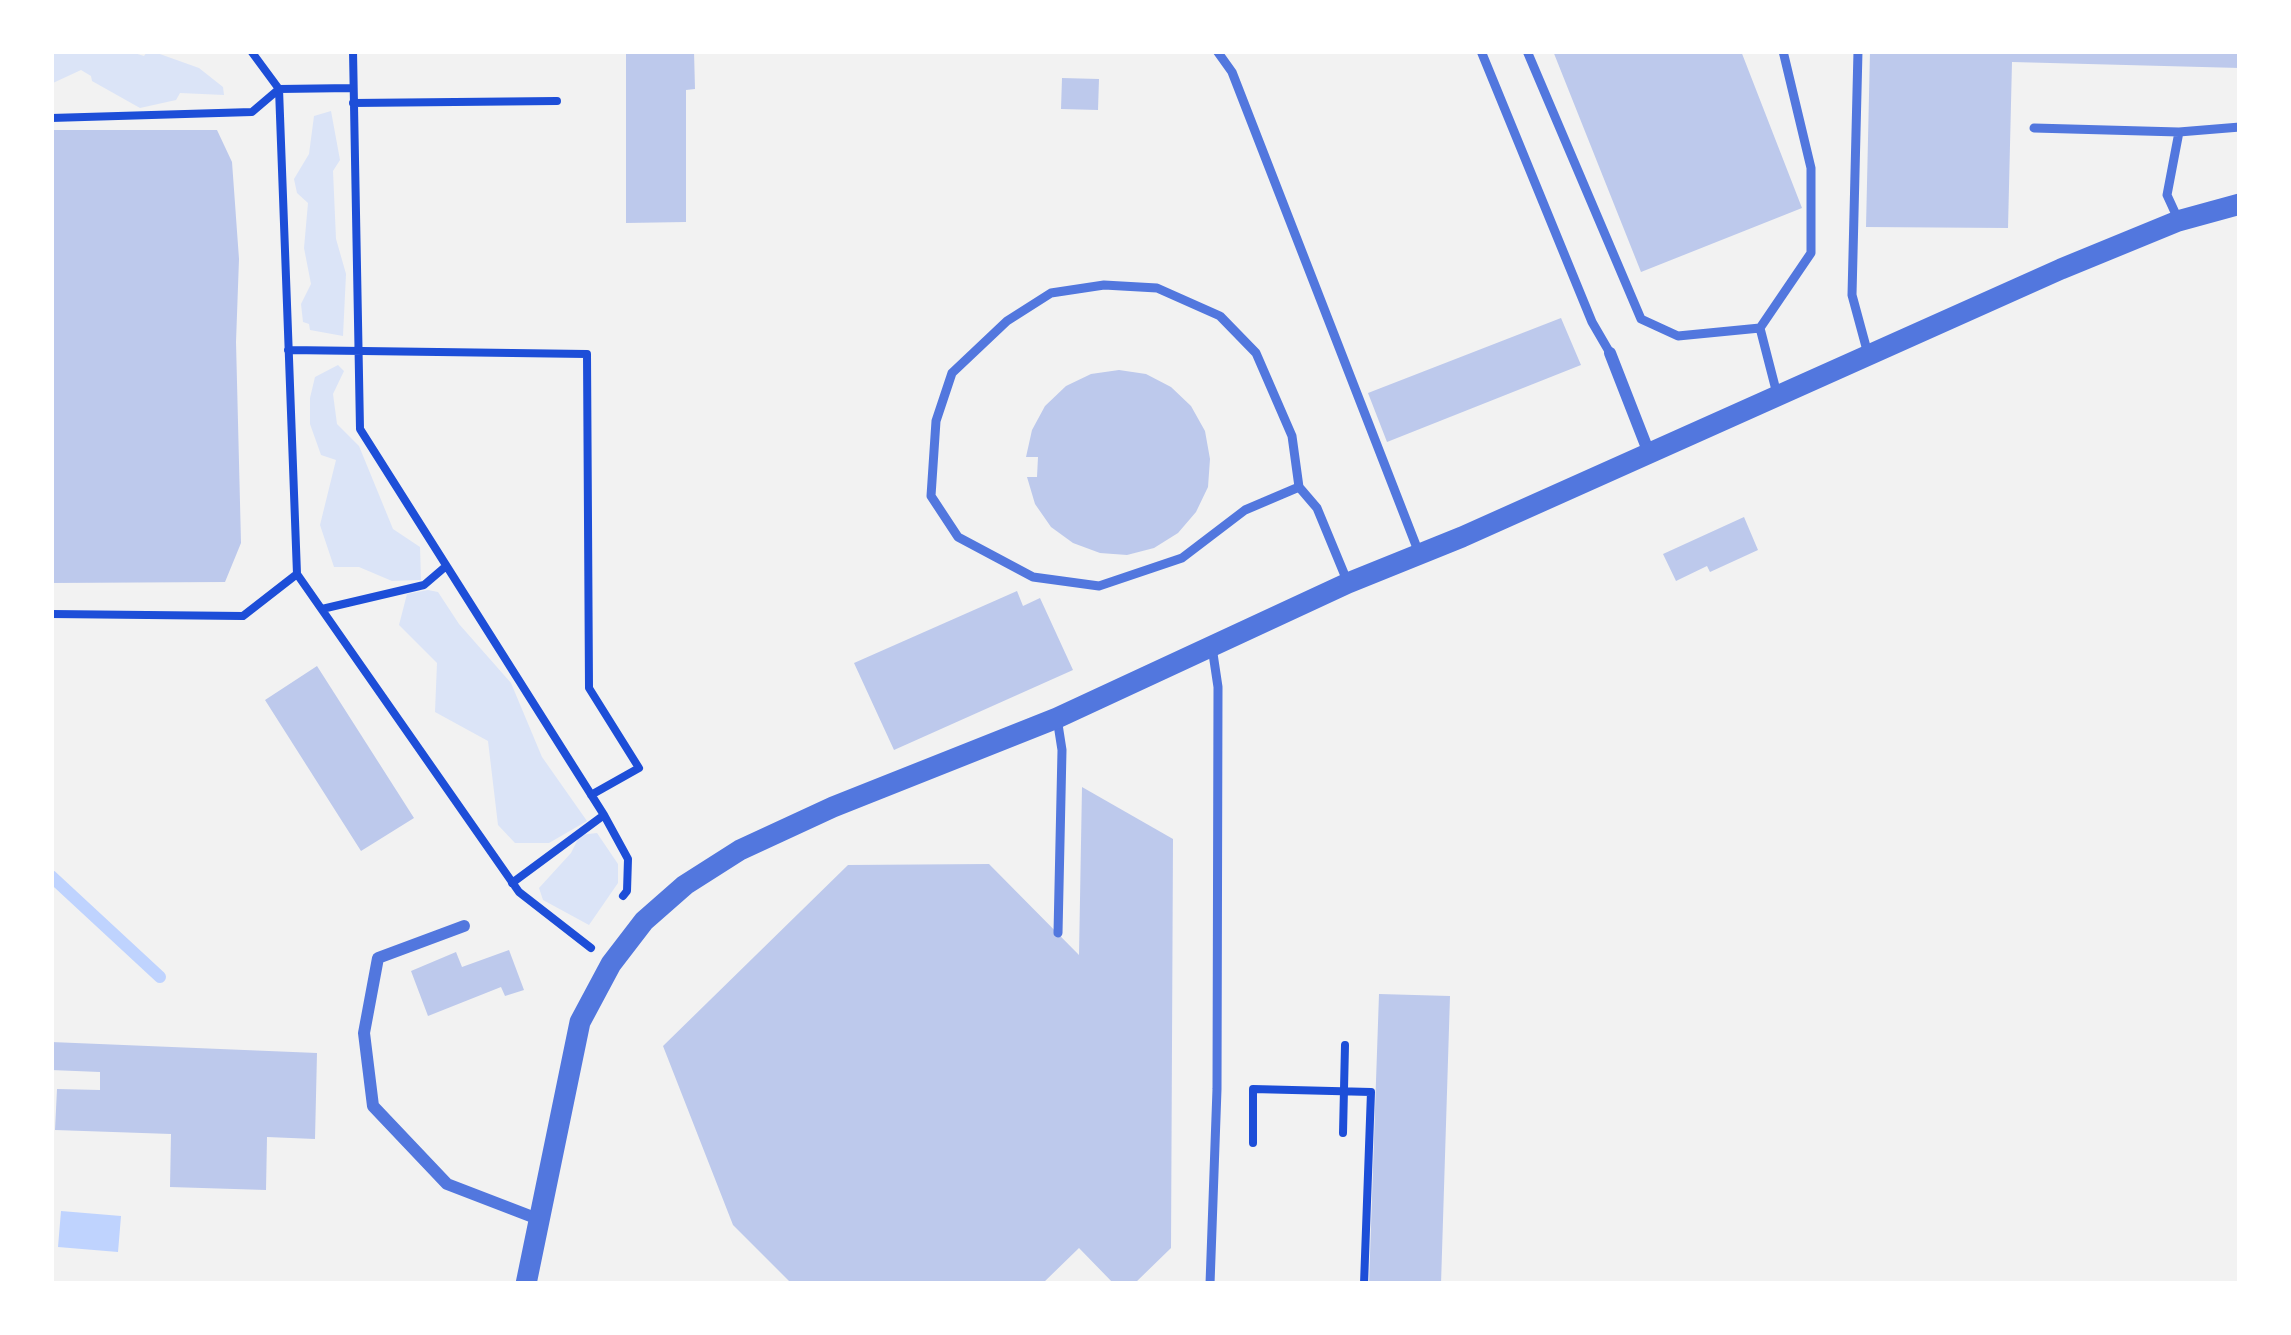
<!DOCTYPE html>
<html>
<head>
<meta charset="utf-8">
<style>
  body { margin:0 }
  #map { position:relative; width:2291px; height:1335px; overflow:hidden; background:#f2f2f2; font-family:"Public Sans",sans-serif }
  canvas { display:block }
  .frame { position:absolute; inset:0; border:54px solid #fff; pointer-events:none }
</style>
</head>
<body>
<div id="map">
<canvas width="2291" height="1335"></canvas>
<div class="frame"></div>
</div>
<script>
const ctx = document.querySelector('canvas').getContext('2d');
ctx.lineJoin = 'round';
function fillPath(path, color) {
  ctx.fillStyle = color;
  ctx.fill(path, 'evenodd');
}
function shape(rows) {
  const path = new Path2D();
  for (const r of rows) {
    path.moveTo(r[0], r[1]);
    for (let i = 2; i < r.length; i += 2) path.lineTo(r[i], r[i + 1]);
  }
  return path;
}
function stroke(path, color, width, dash) {
  ctx.strokeStyle = color;
  ctx.lineWidth = width;
  ctx.lineCap = dash ? 'butt' : 'round';
  ctx.setLineDash(dash || []);
  ctx.stroke(path);
}
fillPath(shape([
  [51,51,128,51,144,56,147,52,157,53,199,68,223,87,224,95,180,93,176,100,140,108,92,81,91,76,81,70,53,83],
  [331,111,340,160,333,171,336,239,346,274,343,336,310,330,309,324,303,322,301,304,311,284,304,248,308,203,297,193,294,179,309,154,314,116],
  [338,365,344,371,333,394,337,424,359,446,393,529,420,547,421,580,392,581,359,567,334,567,320,525,336,460,321,455,310,424,310,398,315,377],
  [428,590,438,592,459,624,511,683,542,757,587,821,549,843,515,843,498,825,488,741,435,712,437,663,399,625,407,594],
  [597,833,618,864,618,883,589,925,543,900,539,888,571,853,580,835]
]), '#dbe4f7');
fillPath(shape([
  [61,1211,121,1216,118,1252,58,1247]
]), '#bfd3fe');
stroke(shape([
  [51,876,160,977]
]), '#bfd3fe', 12);
fillPath(shape([
  [626,51,694,51,695,89,686,90,686,222,626,223],
  [1553,51,1741,51,1802,208,1641,272],
  [1870,51,2240,51,2240,68,2012,62,2008,228,1866,227],
  [1062,78,1099,79,1098,110,1061,109],
  [51,130,217,130,232,162,239,259,236,342,241,543,225,582,51,583],
  [1561,318,1581,365,1387,442,1368,393],
  [1119,370,1146,374,1171,387,1191,406,1205,431,1210,459,1208,487,1196,512,1178,533,1154,548,1127,555,1100,553,1073,543,1051,527,1035,504,1027,477,1037,477,1038,457,1026,457,1032,430,1045,406,1066,386,1091,374],
  [1744,517,1758,550,1710,572,1707,566,1676,581,1663,554],
  [1017,591,1023,606,1040,598,1073,670,894,750,854,663],
  [317,666,414,818,361,851,265,700],
  [1082,787,1173,839,1171,1248,1134,1284,1114,1284,1079,1248,1042,1284,792,1284,733,1225,663,1046,848,865,989,864,1079,955],
  [509,950,524,990,505,996,501,987,428,1016,411,971,456,952,462,967],
  [1379,994,1450,996,1441,1284,1369,1284],
  [51,1042,317,1053,315,1139,267,1137,266,1190,170,1187,171,1134,55,1130,57,1089,100,1090,100,1072,51,1070]
]), '#bdc9ec');
stroke(shape([
  [251,51,279,89,353,88],
  [353,51,360,429,604,815,628,859,627,891,623,896],
  [353,103,557,101],
  [51,118,252,112,279,89,297,574,243,616,51,614],
  [288,350,587,354,589,688,639,768,591,795],
  [297,574,519,892,591,948],
  [322,609,424,585,445,567],
  [512,883,604,815],
  [1343,1133,1345,1045],
  [1253,1143,1253,1089,1371,1092,1364,1284]
]), '#1d4ed8', 8);
stroke(shape([
  [1217,51,1232,72,1419,553],
  [1481,51,1592,322,1610,353],
  [1527,51,1641,319,1678,336,1760,328],
  [1858,51,1852,295,1868,354],
  [2034,128,2179,132,2240,127],
  [2178,219,2167,195,2179,132],
  [1777,394,1760,328,1811,253,1811,168,1783,51],
  [1299,487,1292,436,1256,353,1220,316,1157,288,1104,285,1051,293,1007,321,952,373,936,421,931,496,958,537,1033,577,1099,586,1182,558,1245,510,1299,487,1317,508,1348,583],
  [1057,718,1062,750,1058,933],
  [1210,1284,1217,1089,1218,687,1212,647]
]), '#5277de', 9);
stroke(shape([
  [1610,353,1649,453],
  [464,926,378,958,364,1033,373,1106,447,1184,538,1219]
]), '#5277de', 12);
stroke(shape([
  [526,1284,580,1022,611,964,644,921,685,885,740,850,833,807,1057,718,1348,583,1462,537,2061,269,2178,221,2240,204]
]), '#5277de', 21);
</script>
</body>
</html>
